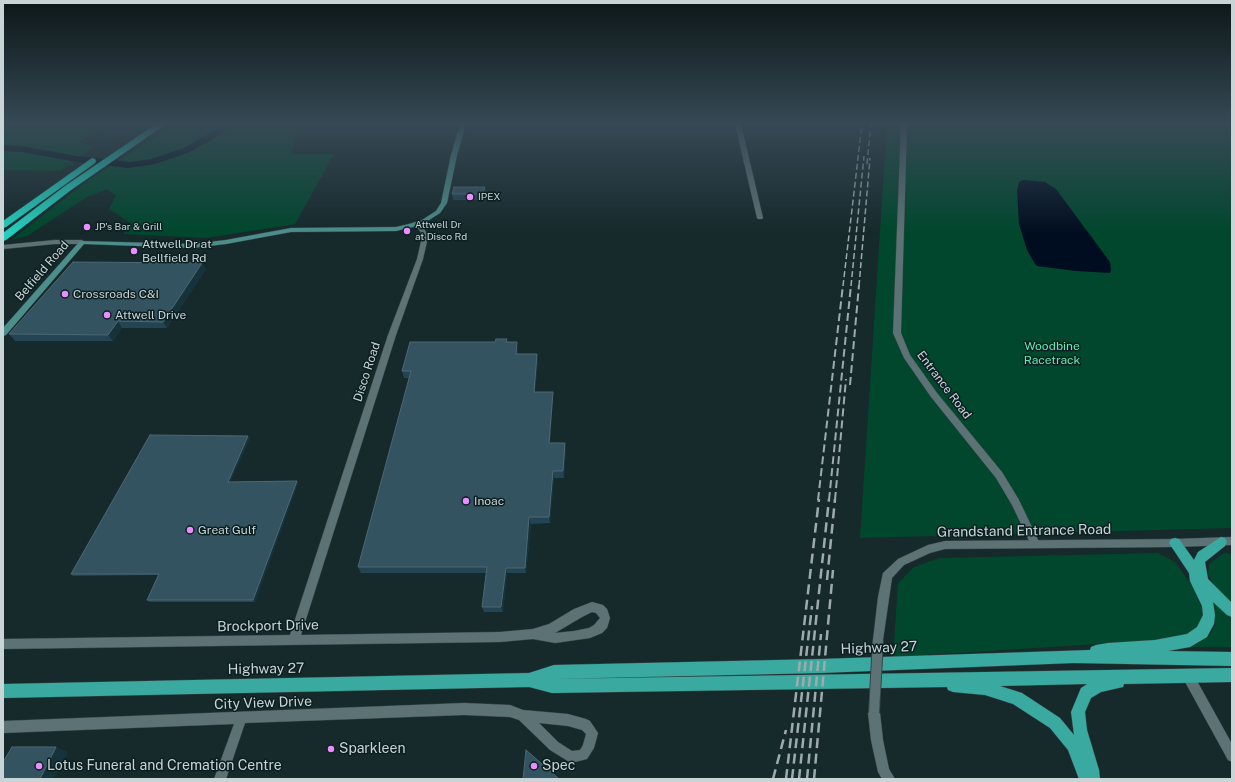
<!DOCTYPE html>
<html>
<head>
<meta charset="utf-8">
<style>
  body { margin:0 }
  #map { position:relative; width:1235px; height:782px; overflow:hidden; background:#16292b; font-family:"Public Sans",sans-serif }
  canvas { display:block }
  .frame { position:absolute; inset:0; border:4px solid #c9d4d6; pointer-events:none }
</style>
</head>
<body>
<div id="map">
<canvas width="1235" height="782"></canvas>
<div class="frame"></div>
</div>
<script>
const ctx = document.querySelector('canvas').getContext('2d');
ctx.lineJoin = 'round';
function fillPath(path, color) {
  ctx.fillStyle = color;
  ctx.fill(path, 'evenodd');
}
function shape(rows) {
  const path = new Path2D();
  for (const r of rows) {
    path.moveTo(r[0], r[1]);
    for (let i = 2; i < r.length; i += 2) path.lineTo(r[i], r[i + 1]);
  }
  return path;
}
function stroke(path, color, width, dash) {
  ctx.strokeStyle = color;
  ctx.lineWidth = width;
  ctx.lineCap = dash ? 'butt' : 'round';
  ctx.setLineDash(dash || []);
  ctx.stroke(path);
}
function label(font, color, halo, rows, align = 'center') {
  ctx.font = font + ' "Public Sans",sans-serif';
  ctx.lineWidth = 3;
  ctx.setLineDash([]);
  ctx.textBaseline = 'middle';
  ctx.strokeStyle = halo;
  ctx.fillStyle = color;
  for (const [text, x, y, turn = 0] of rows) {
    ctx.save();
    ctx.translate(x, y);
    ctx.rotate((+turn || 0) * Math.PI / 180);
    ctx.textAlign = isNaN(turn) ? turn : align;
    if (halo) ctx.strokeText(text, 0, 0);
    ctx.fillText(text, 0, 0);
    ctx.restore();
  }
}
fillPath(shape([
  [3,124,115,124,79,142,94,147,71,163,75,164,74,165,67,166,59,171,3,170],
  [175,124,299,124,291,154,334,154,295,224,206,238,123,234,132,224,109,209,116,195,107,189,87,197,27,236,11,240,87,181],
  [887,124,1232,124,1232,528,860,538],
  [1158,553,1175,562,1192,586,1204,613,1193,633,1162,640,893,657,898,583,914,567,939,558],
  [1224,553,1232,554,1232,605,1216,590,1208,574,1209,564],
  [1211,599,1232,617,1232,647,1187,647,1209,636,1215,625,1215,609]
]), '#00472d');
fillPath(shape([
  [1023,180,1045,182,1056,189,1110,262,1111,270,1110,273,1076,271,1037,266,1035,264,1027,250,1019,224,1017,190,1019,182]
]), '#000d20');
fillPath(shape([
  [222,124,231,124,221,134,190,152,155,164,129,168,77,162,22,152,3,151,3,145,22,146,77,156,129,162,151,159,184,148,215,130,222,124]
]), '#000d20');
const minor = shape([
  [735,124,741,124,763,218,762,219,758,219,757,218,735,124],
  [901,124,907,124,901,333,910,355,937,393,1002,472,1019,500,1040,544,1038,547,1035,548,1032,547,1012,505,996,478,931,397,904,358,893,333,901,124],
  [417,222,419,223,425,230,428,237,423,259,396,335,301,635,500,632,533,629,549,624,574,609,592,602,603,605,607,609,610,618,607,628,602,633,590,638,555,643,533,639,500,642,3,649,3,639,290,635,388,335,417,259,422,237,420,231,414,224,417,222],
  [592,612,596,613,600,618,594,625,589,628,574,631,555,633,582,617,592,612],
  [1188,671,1192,672,1232,744,1232,762,1228,760,1184,680,1183,676,1184,672,1188,671],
  [464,703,510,705,523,710,568,714,586,719,590,721,598,733,594,748,587,759,571,763,550,750,519,720,510,717,464,715,245,723,226,779,214,779,234,724,3,733,3,721,464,703],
  [539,723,568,726,582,730,586,734,583,745,580,750,572,751,558,742,539,723]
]);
const tertiary = shape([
  [55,240,82,240,85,242,82,244,55,244,3,249,3,245,55,240],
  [1232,537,1232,545,1175,547,945,549,930,553,904,565,892,578,883,640,882,644,878,645,874,644,873,640,878,597,883,573,898,559,928,545,945,541,1175,539,1232,537],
  [874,707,878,709,880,713,883,740,889,769,895,779,882,779,878,772,871,740,868,713,870,709,874,707]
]);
const secondary = shape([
  [460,124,466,124,457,155,447,203,440,213,426,222,413,227,396,231,291,232,226,244,192,248,84,244,6,335,3,336,3,328,80,241,192,244,226,240,291,228,396,227,409,224,422,220,436,211,441,203,451,155,460,124]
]);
const primary = shape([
  [1221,537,1225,538,1227,542,1225,546,1205,562,1208,579,1232,603,1232,617,1227,615,1213,602,1215,615,1214,624,1207,637,1190,647,1168,651,1232,652,1232,666,1074,663,821,673,553,679,1232,668,1232,682,1124,684,1123,687,1101,692,1091,698,1085,712,1087,730,1099,770,1100,779,1079,779,1068,750,1050,728,1013,704,985,695,953,692,948,690,947,687,552,693,529,687,3,698,3,684,529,673,554,665,821,659,1090,650,1091,647,1096,645,1108,643,1155,640,1187,634,1197,627,1203,615,1202,606,1190,581,1189,573,1169,543,1171,539,1175,538,1179,539,1194,560,1198,552,1221,537],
  [1087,684,1081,688,1071,712,1074,735,1060,718,1022,693,1000,686,1087,684]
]);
const motorway = shape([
  [156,124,166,124,71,190,6,240,3,241,3,233,65,186,156,124],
  [92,158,95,159,96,161,95,163,6,227,3,228,3,221,92,158]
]);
stroke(minor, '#354446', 1);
stroke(tertiary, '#354446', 1);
stroke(secondary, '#354446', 1);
stroke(primary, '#354446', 1);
stroke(motorway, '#354446', 1);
fillPath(minor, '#5d7275');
fillPath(tertiary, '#5d7275');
fillPath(secondary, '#4c8e8b');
fillPath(primary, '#3aaaa1');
fillPath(motorway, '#23d0bf');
stroke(shape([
  [867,164,871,124],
  [843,286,862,124],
  [851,286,864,156],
  [859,286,870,158]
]), '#9eabad', 1.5, [6, 3]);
stroke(shape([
  [850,385,859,285],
  [818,500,843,285],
  [829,500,851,285],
  [835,500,846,379]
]), '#9eabad', 2, [8, 4]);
stroke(shape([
  [827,580,835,499],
  [773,779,786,730],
  [786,779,819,499],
  [792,779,812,606],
  [799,779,829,499],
  [807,779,821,634],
  [814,779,833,570]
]), '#9eabad', 2.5, [10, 5.5]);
const tertiaryBridge = shape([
  [874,713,878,640]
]);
stroke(tertiaryBridge, '#354446', 12, []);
stroke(tertiaryBridge, '#5d7275', 10);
fillPath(shape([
  [452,194,486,194,485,200,453,200],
  [206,269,167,328,122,328,113,341,15,341,9,334],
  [508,342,518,349,518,354,537,354,538,360,535,392,553,398,550,443,566,450,564,478,554,478,550,523,531,524,526,573,507,573,503,612,484,612,482,607,486,573,361,573,358,567,410,378,404,378,402,371],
  [250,438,230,482,297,481,298,483,255,602,149,602,147,600,158,575,73,576,71,574]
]), '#234452');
fillPath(shape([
  [485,187,486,194,485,200,483,194],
  [202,263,206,269,167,328,163,322],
  [118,321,122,328,113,341,108,335],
  [517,342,518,349,517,360,516,354],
  [537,354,538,360,534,398,534,392],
  [553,392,553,398,549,450,549,443],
  [248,436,250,438,229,484,228,482],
  [565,443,566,450,564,478,563,471],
  [553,471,554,478,550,523,549,517],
  [297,481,298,483,255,602,253,600],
  [529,517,531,524,526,573,525,568],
  [506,568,507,573,503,612,501,607],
  [56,747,68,752,54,779,40,779]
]), '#16333c');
const building = shape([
  [454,187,485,187,483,194,452,194,454,187],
  [73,262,202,263,163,322,118,321,108,335,9,334,73,262],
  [496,339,507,339,506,342,517,342,516,354,537,354,534,392,553,392,549,443,565,443,563,471,553,471,549,517,529,517,525,568,506,568,501,607,482,607,487,567,358,567,411,371,402,371,410,342,495,342,496,339],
  [150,435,248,436,228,482,297,481,253,600,147,600,159,574,71,574,150,435],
  [12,747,56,747,40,779,3,779,3,762,12,747],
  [526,750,558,778,558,779,523,779,526,750]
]);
fillPath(building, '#345360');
stroke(building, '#4c6873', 1);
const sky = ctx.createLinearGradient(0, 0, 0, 234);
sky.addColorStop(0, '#0c1718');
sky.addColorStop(0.53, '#364955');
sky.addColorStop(1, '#36495500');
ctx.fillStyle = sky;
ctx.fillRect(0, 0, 1235, 234);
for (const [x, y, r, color] of [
  [470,197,4,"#ea8dfd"],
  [87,227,4,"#ea8dfd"],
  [407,231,4,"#ea8dfd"],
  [134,251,4,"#ea8dfd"],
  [65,294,4,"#ea8dfd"],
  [107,315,4,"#ea8dfd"],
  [466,501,4,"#ea8dfd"],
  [190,530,4,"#ea8dfd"],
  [331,749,4,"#ea8dfd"],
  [39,766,4,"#ea8dfd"],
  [534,766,4,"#ea8dfd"]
]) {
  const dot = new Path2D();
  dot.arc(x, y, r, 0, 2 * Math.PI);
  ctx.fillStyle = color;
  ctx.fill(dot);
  stroke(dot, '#0c1f21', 1.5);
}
label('10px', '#c9d4d6', '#0c1f21', [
  ["IPEX",478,197],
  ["Attwell Dr",415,225],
  ["at Disco Rd",415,237],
  ["JP's Bar & Grill",95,227]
], 'left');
label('12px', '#c9d4d6', '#0c1f21', [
  ["Attwell Dr at",142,244],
  ["Bellfield Rd",142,258],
  ["Crossroads C&I",73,294],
  ["Attwell Drive",115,315],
  ["Inoac",474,501],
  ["Great Gulf",198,530]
], 'left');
label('12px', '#c9d4d6', '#0c1f21', [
  ["Belfield Road",42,271,-49],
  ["Disco Road",367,372,-72],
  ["Entrance Road",944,385,53]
]);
label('12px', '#62edaf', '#0c1f21', [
  ["Woodbine",1052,346],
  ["Racetrack",1052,360]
]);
label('14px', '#c9d4d6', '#0c1f21', [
  ["Grandstand Entrance Road",1024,531,-1],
  ["Brockport Drive",268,626,-1],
  ["Highway 27",879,648,-2],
  ["Highway 27",266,669,-1],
  ["City View Drive",263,703,-2]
]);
label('14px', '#c9d4d6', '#0c1f21', [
  ["Sparkleen",339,749],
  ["Lotus Funeral and Cremation Centre",47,766],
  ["Spec",542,766]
], 'left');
</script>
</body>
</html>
